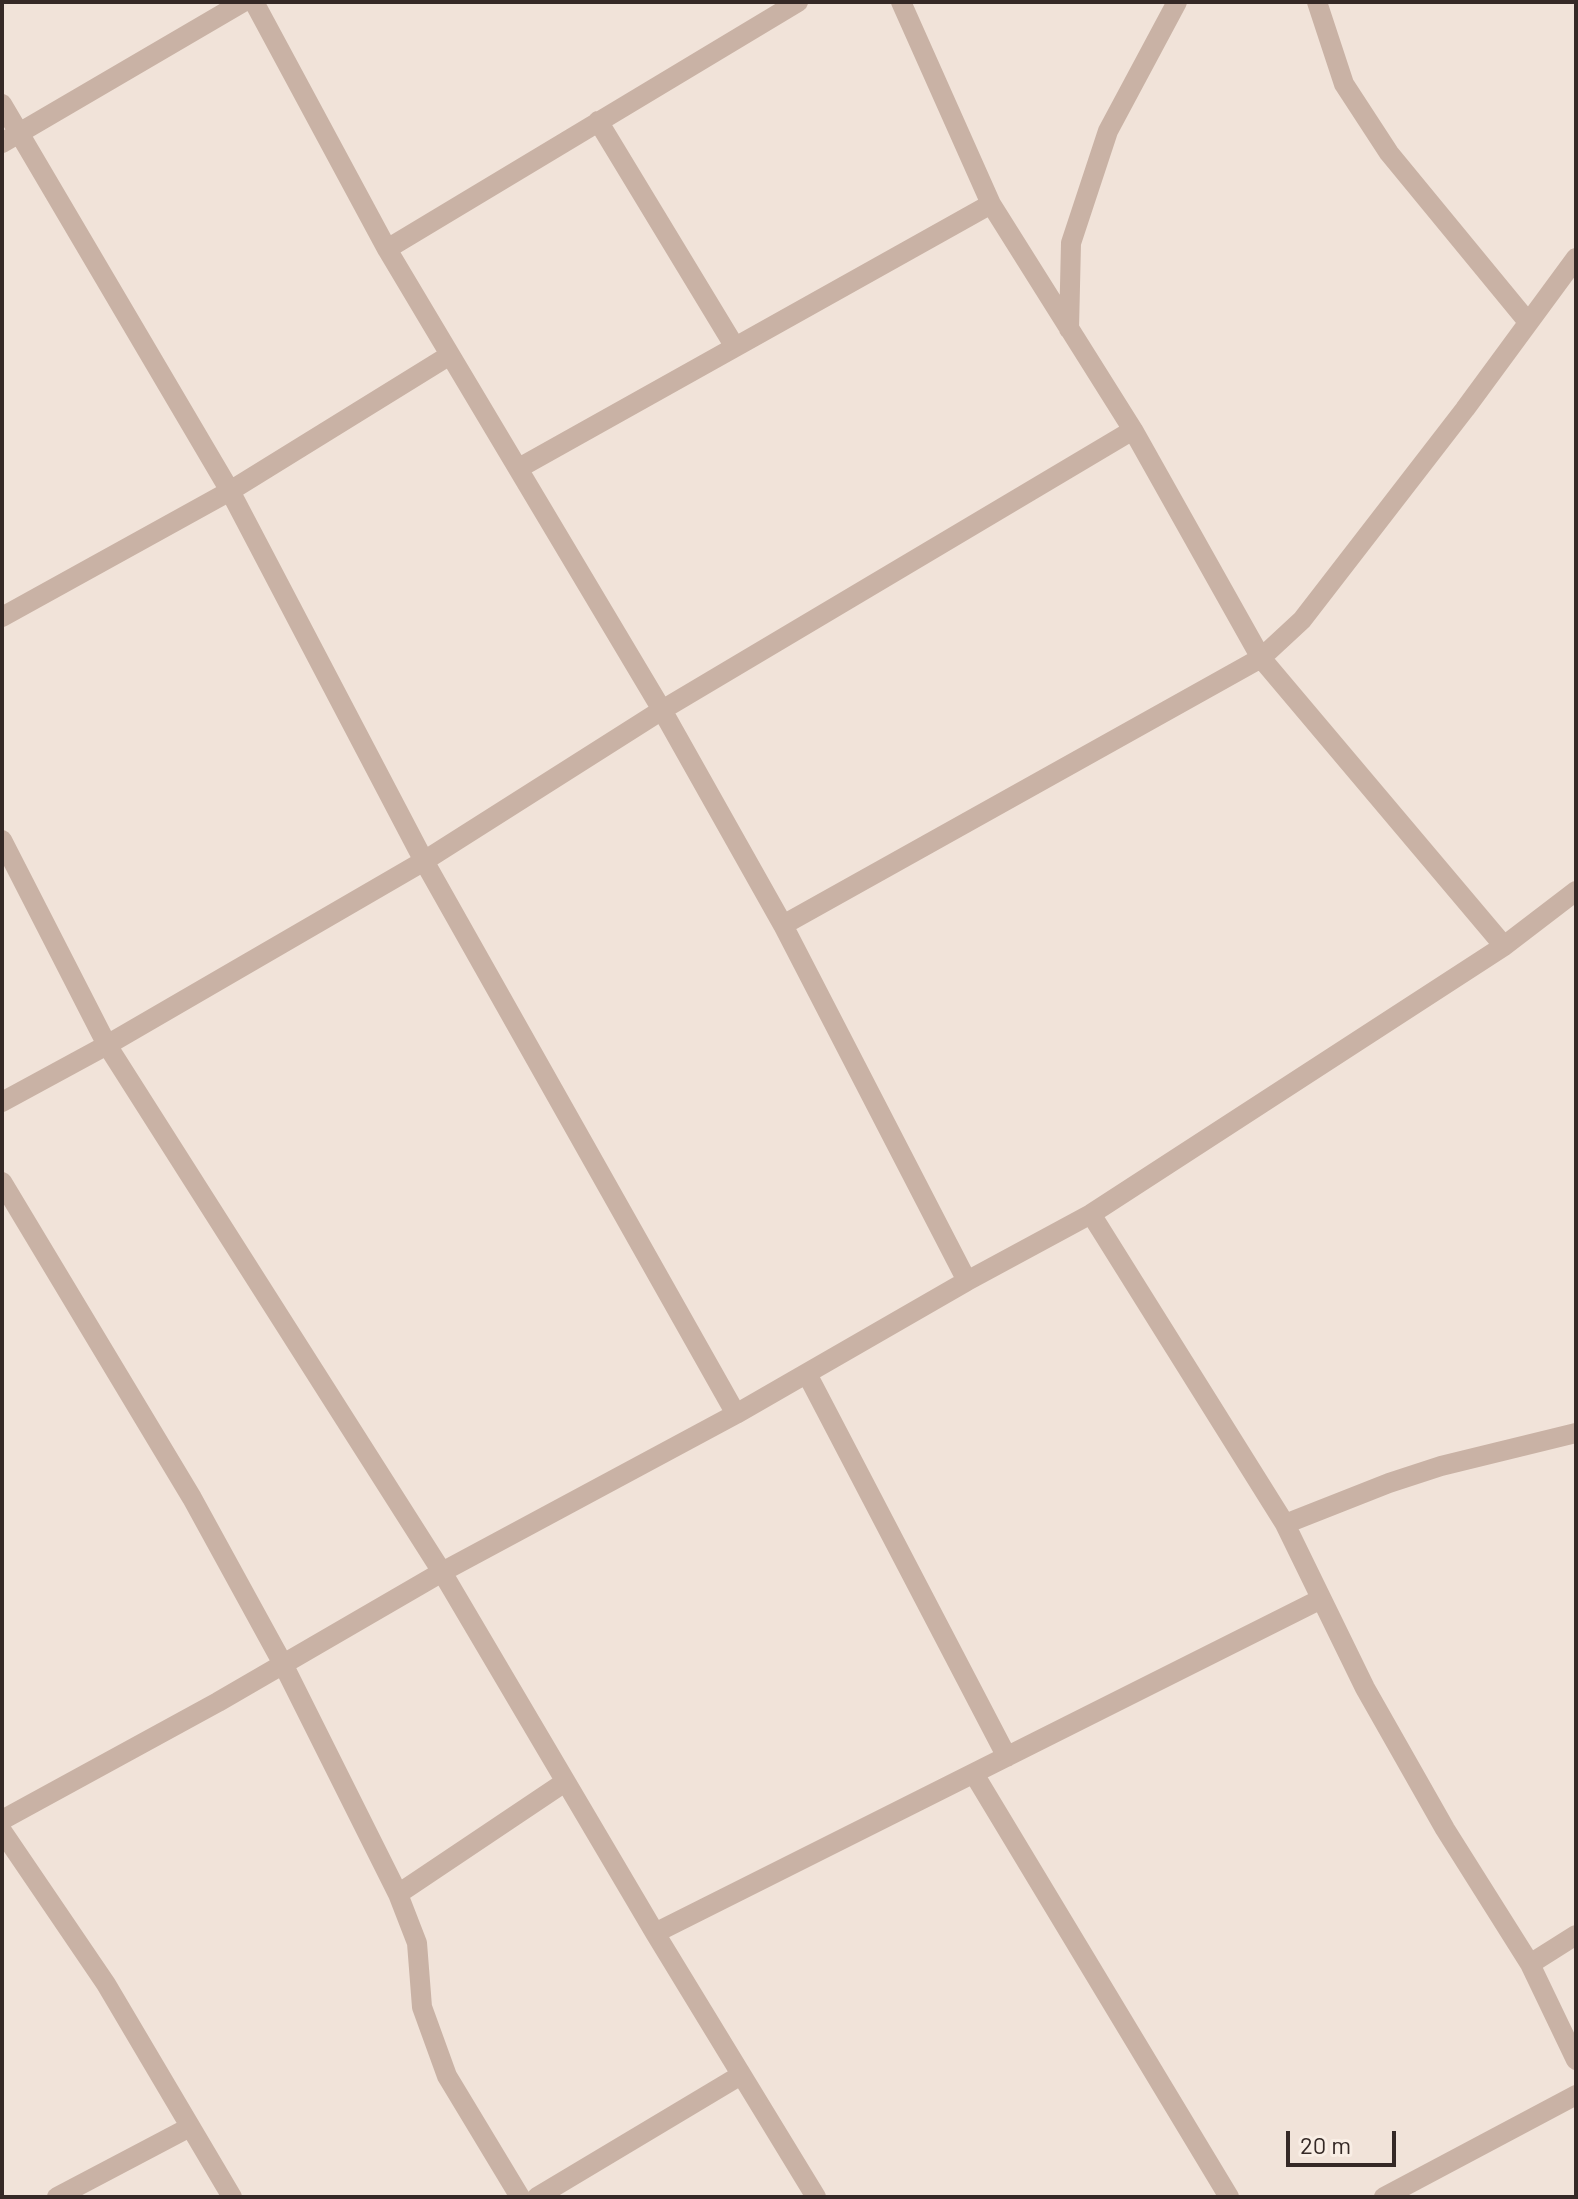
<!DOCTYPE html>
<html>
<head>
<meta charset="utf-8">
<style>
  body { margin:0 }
  #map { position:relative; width:1578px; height:2199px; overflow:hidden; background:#f1e3d9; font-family:Barlow,sans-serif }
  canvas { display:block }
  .frame { position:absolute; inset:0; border:4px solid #352926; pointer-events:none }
  .scale { position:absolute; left:1286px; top:2131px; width:110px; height:36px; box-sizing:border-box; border:4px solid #352926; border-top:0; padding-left:10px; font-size:24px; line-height:28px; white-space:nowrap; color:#352926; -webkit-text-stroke:6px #f9eee5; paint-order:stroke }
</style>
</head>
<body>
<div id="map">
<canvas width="1578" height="2199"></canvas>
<div class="frame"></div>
<div class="scale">20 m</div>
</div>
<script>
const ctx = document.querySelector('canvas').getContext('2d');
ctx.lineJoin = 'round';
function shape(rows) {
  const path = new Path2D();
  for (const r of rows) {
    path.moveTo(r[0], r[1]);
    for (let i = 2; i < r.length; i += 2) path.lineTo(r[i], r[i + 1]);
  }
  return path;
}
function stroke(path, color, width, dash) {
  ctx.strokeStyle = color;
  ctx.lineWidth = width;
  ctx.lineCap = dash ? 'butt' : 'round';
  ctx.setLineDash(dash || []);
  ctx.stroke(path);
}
stroke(shape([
  [254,2,387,249,662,710,783,925,967,1281],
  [901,2,991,204,1133,430,1261,658,1504,946],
  [1317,2,1344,84,1389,153,1528,322],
  [2,104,230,491,424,861,736,1414],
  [598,121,735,347],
  [2,143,243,2],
  [387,249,798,2],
  [1069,329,1071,243,1108,131,1177,2],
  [519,468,991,204],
  [2,617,230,491,450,355],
  [2,840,107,1045,442,1572,655,1933,816,2197],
  [783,925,1261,658,1302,620,1465,409,1576,258],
  [2,1102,107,1045,424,861,662,710,1133,430],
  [2,1182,192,1498,283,1664,398,1894,417,1943,422,2007,447,2076,520,2197],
  [1091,1214,1285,1524,1365,1688,1445,1829,1530,1964,1576,2060],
  [807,1374,1007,1757],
  [1285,1524,1389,1483,1441,1466,1576,1433],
  [974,1774,1229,2197],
  [2,1820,218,1702,442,1572,736,1414,967,1281,1091,1214,1504,946,1576,891],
  [2,1831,106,1984,232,2197],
  [398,1894,565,1782],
  [655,1933,1321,1599],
  [1530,1964,1576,1935],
  [57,2197,190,2127],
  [537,2197,741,2075],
  [1384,2197,1576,2095]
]), '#c9b2a5', 20);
</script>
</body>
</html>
